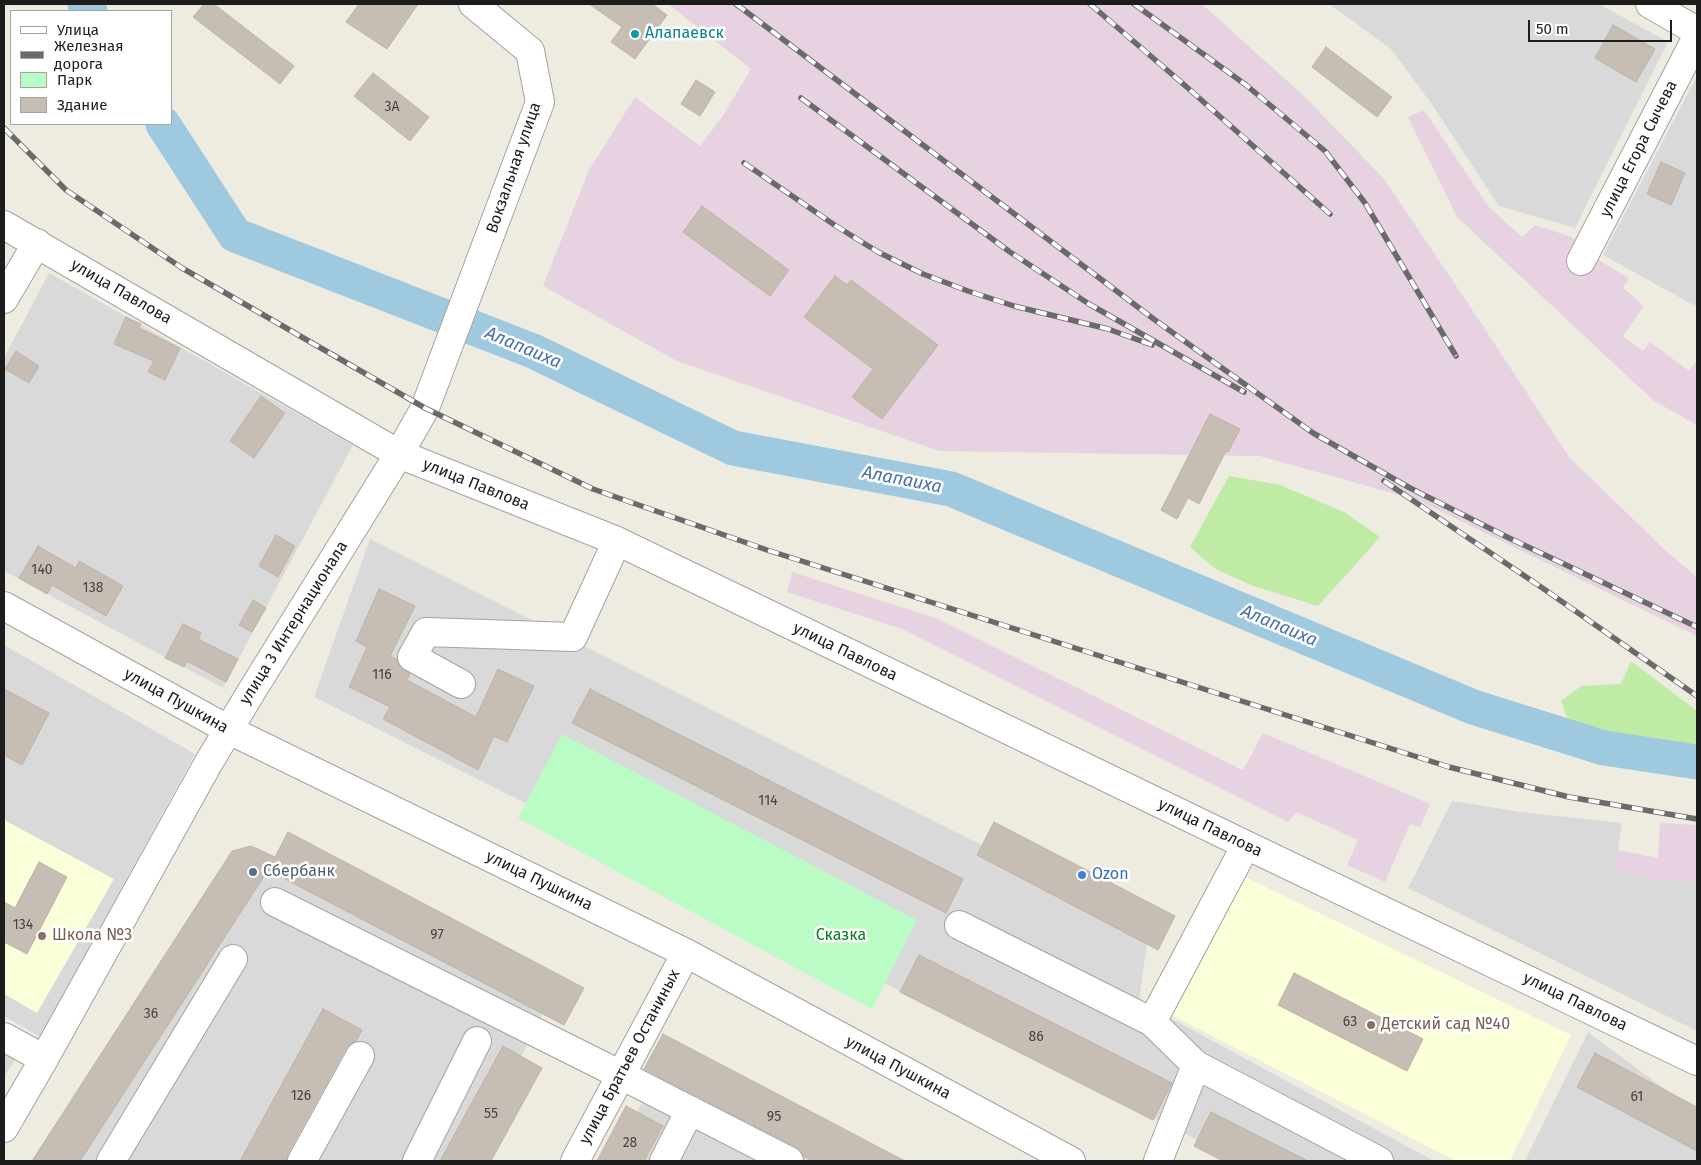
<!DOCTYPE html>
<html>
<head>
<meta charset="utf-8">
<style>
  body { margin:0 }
  #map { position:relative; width:1701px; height:1165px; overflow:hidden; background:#eeebe1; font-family:"Fira Sans",sans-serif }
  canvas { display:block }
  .frame { position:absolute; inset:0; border:5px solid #1c1c1c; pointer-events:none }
  .legend { position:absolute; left:10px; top:10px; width:162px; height:115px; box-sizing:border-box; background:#fff; border:1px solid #a4a4a4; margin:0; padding:6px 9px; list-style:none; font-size:15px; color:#1c1c1c }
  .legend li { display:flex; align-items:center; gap:10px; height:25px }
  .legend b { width:25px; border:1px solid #a4a4a4 }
  .scale { position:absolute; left:1528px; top:20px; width:144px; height:22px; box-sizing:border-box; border:2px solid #1c1c1c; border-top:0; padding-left:6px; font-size:15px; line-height:18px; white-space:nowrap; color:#1c1c1c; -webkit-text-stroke:4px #fff; paint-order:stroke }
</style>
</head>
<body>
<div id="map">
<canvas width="1701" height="1165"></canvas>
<div class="frame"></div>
<ul class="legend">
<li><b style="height:6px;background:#fff"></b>Улица</li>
<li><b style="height:6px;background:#6a6a6a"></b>Железная дорога</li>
<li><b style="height:14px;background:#bafbc6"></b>Парк</li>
<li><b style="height:14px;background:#c6beb4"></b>Здание</li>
</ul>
<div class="scale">50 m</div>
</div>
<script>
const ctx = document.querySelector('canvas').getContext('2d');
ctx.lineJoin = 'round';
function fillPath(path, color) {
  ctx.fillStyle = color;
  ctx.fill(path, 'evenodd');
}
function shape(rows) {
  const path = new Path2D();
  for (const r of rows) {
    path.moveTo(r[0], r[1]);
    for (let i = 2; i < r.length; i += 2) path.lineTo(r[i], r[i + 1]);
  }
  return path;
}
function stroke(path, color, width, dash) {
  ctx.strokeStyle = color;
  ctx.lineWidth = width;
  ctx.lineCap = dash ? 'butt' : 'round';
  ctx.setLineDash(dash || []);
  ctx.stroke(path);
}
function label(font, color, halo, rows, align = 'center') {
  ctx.font = font + ' "Fira Sans",sans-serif';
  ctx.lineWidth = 5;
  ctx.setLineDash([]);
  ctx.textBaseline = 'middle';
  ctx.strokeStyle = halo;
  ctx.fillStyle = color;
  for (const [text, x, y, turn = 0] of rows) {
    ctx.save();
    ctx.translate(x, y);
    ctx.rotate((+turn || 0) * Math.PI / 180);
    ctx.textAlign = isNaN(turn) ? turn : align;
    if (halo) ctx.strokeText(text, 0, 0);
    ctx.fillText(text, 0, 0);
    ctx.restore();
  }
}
fillPath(shape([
  [1329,4,1599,4,1668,42,1575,228,1499,206,1431,103,1391,49],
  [1697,76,1697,307,1603,255],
  [49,273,353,445,223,688,4,571,4,358],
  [370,539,1149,929,1139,1001,1434,1161,1239,1161,314,697],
  [4,645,195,754,40,1037,4,1016],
  [1452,801,1521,812,1622,823,1615,870,1658,880,1697,882,1697,1031,1408,888],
  [312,867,554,989,471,1161,61,1161,238,881],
  [1588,1032,1697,1113,1697,1161,1525,1161],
  [4,1043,20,1051,4,1077],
  [663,1064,855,1161,610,1161]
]), '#dad9d9');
fillPath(shape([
  [668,4,1202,4,1306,98,1384,179,1469,305,1569,457,1665,550,1697,577,1697,636,1417,500,1260,456,940,451,677,361,543,286,589,170,635,97,700,146,722,117,751,69],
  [1424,110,1488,206,1522,237,1535,225,1572,237,1600,261,1629,278,1623,288,1644,306,1623,336,1643,351,1650,342,1689,371,1697,361,1697,425,1654,401,1457,217,1408,117],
  [792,572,938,619,1243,770,1263,733,1430,804,1420,827,1410,824,1385,882,1347,865,1358,840,1296,812,1288,822,902,629,787,592],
  [1660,823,1697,825,1697,882,1658,880,1614,870,1618,850,1658,858]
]), '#e7d2e1');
fillPath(shape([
  [4,820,114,879,37,1013,4,994],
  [1245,877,1571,1035,1510,1161,1456,1161,1173,1016]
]), '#fbffd9');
fillPath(shape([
  [1229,476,1280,485,1344,512,1380,537,1318,606,1253,586,1214,568,1190,547],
  [1631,661,1697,711,1697,750,1652,748,1569,722,1561,701,1581,686,1621,684]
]), '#bfeba4');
fillPath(shape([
  [562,734,917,920,872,1009,518,818]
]), '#bafbc6');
stroke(shape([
  [85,4,90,11],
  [163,124,235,235,533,351,733,448,951,489,1473,707,1604,748,1697,762]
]), '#9fc9de', 35);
const building = shape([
  [204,4,214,4,294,66,280,84,193,17,204,4],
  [359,4,418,4,387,49,346,22,359,4],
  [589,4,652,4,667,15,635,59,611,42,622,27,589,4],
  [1613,25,1655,49,1636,82,1595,58,1613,25],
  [1326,47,1392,97,1377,117,1312,67,1326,47],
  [373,73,429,117,410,141,354,96,373,73],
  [696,80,715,92,700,116,681,104,696,80],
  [1661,162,1685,173,1671,205,1647,194,1661,162],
  [702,206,789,270,770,296,683,232,702,206],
  [835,276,847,285,851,280,938,345,882,419,852,397,873,369,804,317,835,276],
  [126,317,141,324,139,328,180,348,165,380,148,372,154,361,114,344,126,317],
  [16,351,39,366,29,383,5,369,16,351],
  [261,396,285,413,254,458,230,441,261,396],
  [1210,414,1240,429,1228,452,1226,451,1199,504,1188,498,1177,519,1161,510,1210,414],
  [276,535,295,546,278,577,259,566,276,535],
  [38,546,76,568,79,561,123,586,106,616,52,585,47,594,19,578,38,546],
  [379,589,415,606,390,656,397,659,399,665,410,674,407,680,476,717,498,669,534,686,507,742,494,736,478,770,383,719,390,707,349,687,367,647,356,641,379,589],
  [253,600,266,608,252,632,239,625,253,600],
  [183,624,201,633,198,639,238,659,226,682,187,661,184,667,165,658,183,624],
  [4,689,49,713,22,765,4,755,4,689],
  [590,689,963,879,946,913,572,723,590,689],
  [994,822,1175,916,1158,950,977,855,994,822],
  [288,832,584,988,564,1025,268,870,80,1161,32,1161,232,851,251,846,275,857,288,832],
  [39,862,67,877,27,954,4,942,4,902,15,908,39,862],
  [919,955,1172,1083,1153,1120,900,992,919,955],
  [1294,973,1423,1039,1407,1071,1278,1005,1294,973],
  [323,1009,362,1030,356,1041,352,1043,346,1048,288,1153,286,1161,240,1161,323,1009],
  [663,1034,905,1161,813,1161,803,1156,802,1152,796,1147,644,1069,663,1034],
  [503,1046,542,1068,491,1161,440,1161,503,1046],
  [1595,1053,1697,1107,1697,1151,1577,1087,1595,1053],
  [626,1106,663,1126,644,1161,597,1161,626,1106],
  [1211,1112,1308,1161,1223,1161,1194,1146,1211,1112]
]);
fillPath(building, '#c6beb4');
stroke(building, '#c0b3a3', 1);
const minor = shape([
  [1650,4,1697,31],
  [4,225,399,454,617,541,1246,845,1697,1061],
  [1581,261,1697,37],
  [4,299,37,243],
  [4,606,229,730,686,953,1071,1161],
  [461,684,412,657,426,632,573,637,617,541],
  [275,902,621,1075,789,1161],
  [959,925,1152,1022],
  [4,1037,44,1059],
  [1196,1065,1379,1161],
  [4,1128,44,1059,209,762,253,689,399,454,425,408,540,102,530,51,473,4],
  [111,1161,233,959],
  [302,1161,360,1056],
  [417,1161,477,1041],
  [575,1161,686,953],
  [664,1161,690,1110],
  [1158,1161,1196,1065,1152,1022,1246,845]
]);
stroke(minor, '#a3a3a3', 30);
stroke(minor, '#fff', 28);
const rail = shape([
  [736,4,1155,320,1313,433,1410,488,1507,537,1697,627],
  [1090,4,1181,82,1330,214],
  [1134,4,1246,85,1325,151,1365,203,1456,356],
  [801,98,1010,252,1089,304,1244,392],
  [4,128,66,190,182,268,425,408,593,489,767,550,1449,767,1569,797,1697,819],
  [744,163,836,226,878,252,923,274,968,291,1014,306,1108,329,1152,345],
  [1384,481,1541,587,1697,696]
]);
stroke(rail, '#6a6a6a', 5.5);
stroke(rail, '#fff', 4, [11]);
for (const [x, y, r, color] of [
  [635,34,5,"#0f9aa8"],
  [253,872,5,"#5c6f8a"],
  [1082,875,5,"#3f7fe0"],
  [42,936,5,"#8d6e63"],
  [1371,1025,5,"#8d6e63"]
]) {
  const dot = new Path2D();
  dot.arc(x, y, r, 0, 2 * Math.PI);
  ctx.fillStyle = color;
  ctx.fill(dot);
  stroke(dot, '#fff', 2);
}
label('14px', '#464442', null, [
  ["3А",392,107],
  ["140",42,570],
  ["138",93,588],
  ["116",382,675],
  ["114",768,801],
  ["134",23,925],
  ["97",437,935],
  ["36",151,1014],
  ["63",1350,1022],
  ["86",1036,1037],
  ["126",301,1096],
  ["61",1637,1097],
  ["55",491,1114],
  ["95",774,1117],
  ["28",630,1143]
]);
label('16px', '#0d838f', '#fff', [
  ["Алапаевск",645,34]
], 'left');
label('16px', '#1c1c1c', '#fff', [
  ["улица Егора Сычева",1639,149,-63],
  ["Вокзальная улица",514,168,-71],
  ["улица Павлова",121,292,30],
  ["улица Павлова",476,485,22],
  ["улица 3 Интернационала",294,623,-58],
  ["улица Павлова",845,652,26],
  ["улица Пушкина",176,701,29],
  ["улица Павлова",1210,828,26],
  ["улица Пушкина",539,881,26],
  ["улица Павлова",1575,1002,26],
  ["улица Братьев Останиных",630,1057,-62],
  ["улица Пушкина",898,1068,28]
]);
label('16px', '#4e5e75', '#fff', [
  ["Сбербанк",263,872]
], 'left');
label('16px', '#366cbe', '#fff', [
  ["Ozon",1092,875]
], 'left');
label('16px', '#785e54', '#fff', [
  ["Школа №3",52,936],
  ["Детский сад №40",1381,1025]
], 'left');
label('16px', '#077d1d', '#fff', [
  ["Сказка",841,936]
]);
label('italic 18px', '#456fae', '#fff', [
  ["Алапаиха",523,348,23],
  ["Алапаиха",902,480,11],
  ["Алапаиха",1279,626,23]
]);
</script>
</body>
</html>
